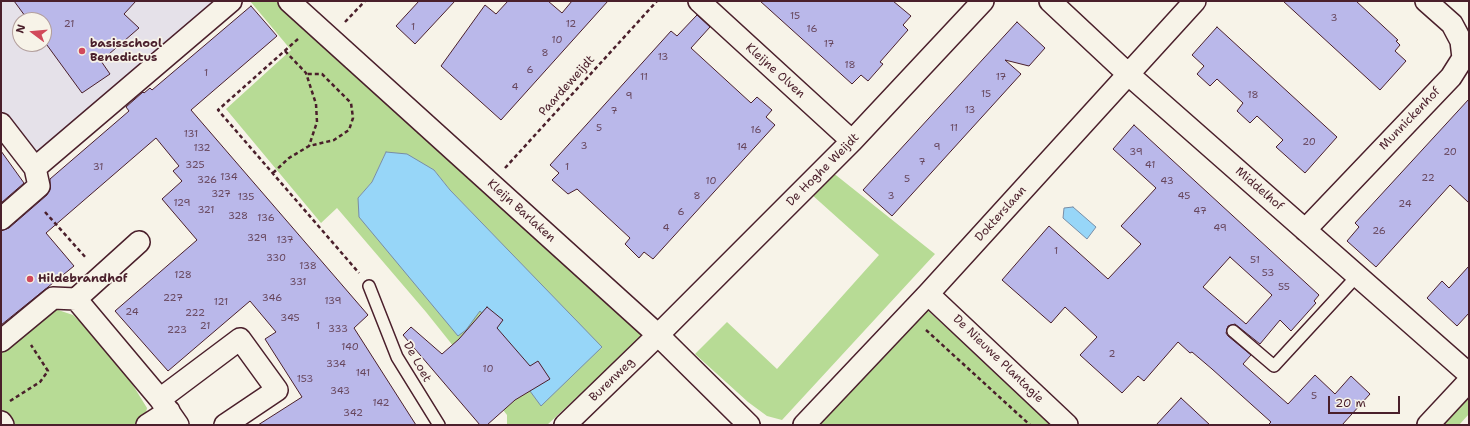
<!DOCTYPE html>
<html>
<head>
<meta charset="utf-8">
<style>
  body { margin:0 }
  #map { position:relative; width:1470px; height:426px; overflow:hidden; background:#f7f3e8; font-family:"Shantell Sans",sans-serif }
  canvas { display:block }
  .frame { position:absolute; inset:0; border:2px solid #4a1f2b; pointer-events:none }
  .north { position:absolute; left:12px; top:12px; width:40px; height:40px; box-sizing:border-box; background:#f7f3e8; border:1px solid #b29e9c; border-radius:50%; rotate:286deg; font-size:11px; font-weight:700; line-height:16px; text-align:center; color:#4a1f2b }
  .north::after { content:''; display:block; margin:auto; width:14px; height:18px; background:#d1495b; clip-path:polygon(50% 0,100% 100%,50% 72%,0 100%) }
  .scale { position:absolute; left:1328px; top:396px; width:72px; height:18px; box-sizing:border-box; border:2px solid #4a1f2b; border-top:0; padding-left:5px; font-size:12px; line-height:14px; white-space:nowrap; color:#4a1f2b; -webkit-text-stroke:3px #f7f3e8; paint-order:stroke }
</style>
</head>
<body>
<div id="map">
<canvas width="1470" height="426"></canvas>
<div class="frame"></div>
<div class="north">N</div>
<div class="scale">20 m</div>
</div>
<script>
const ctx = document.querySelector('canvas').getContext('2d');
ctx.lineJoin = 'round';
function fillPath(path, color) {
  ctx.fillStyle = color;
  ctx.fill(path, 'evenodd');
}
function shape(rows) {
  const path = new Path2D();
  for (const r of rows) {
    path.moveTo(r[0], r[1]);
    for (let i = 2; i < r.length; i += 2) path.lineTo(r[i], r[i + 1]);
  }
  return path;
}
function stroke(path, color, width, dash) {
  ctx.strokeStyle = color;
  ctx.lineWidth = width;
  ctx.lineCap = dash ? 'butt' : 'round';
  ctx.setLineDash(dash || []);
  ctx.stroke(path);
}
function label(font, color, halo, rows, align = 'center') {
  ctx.font = font + ' "Shantell Sans",sans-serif';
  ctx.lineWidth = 3.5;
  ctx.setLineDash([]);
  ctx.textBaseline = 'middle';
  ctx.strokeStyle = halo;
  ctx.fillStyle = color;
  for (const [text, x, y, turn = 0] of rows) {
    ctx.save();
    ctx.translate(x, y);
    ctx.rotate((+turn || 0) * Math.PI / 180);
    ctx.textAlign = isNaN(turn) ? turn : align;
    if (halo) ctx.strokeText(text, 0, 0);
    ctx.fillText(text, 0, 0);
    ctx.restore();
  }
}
fillPath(shape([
  [1,1,221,1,35,162,1,116],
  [20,20,44,20,44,44,20,44]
]), '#e5e1e9');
fillPath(shape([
  [250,1,280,1,471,180,645,334,547,425,507,425,507,415,450,342,426,312,337,208,321,223,226,109,291,50],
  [386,152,434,170,450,190,602,348,538,379,480,311,358,198,372,182],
  [832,172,935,254,782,420,767,416,748,402,695,354,727,322,777,369,879,255,811,194],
  [52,308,73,315,115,356,147,408,144,422,139,425,11,425,1,409,1,353],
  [926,309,1054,425,820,425,911,323],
  [1469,393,1469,414,1459,425,1439,425]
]), '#b7db95');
const water = shape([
  [386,152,407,154,434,170,450,190,602,347,541,406,527,387,538,379,480,311,466,330,458,336,359,217,358,198,372,182,386,152],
  [1073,207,1096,227,1087,239,1063,218,1064,208,1073,207]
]);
fillPath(water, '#97d6f8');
stroke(water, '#788da6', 1);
const building = shape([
  [14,1,136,1,124,14,139,28,101,61,110,74,82,93,44,41,44,20,28,20,14,1],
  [419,1,455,1,415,44,396,26,419,1],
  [508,1,548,1,562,13,572,1,608,1,501,120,441,66,485,5,496,14,508,1],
  [760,1,893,1,911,16,903,25,908,30,880,62,883,64,868,81,861,75,852,84,760,1],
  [1283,1,1356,1,1398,40,1396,41,1400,45,1395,51,1406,61,1380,90,1283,1],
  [251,6,277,36,191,110,368,315,354,328,416,425,258,425,302,397,265,339,276,332,250,301,168,371,115,311,197,240,162,199,182,181,173,171,179,166,156,138,46,233,74,266,1,325,1,231,9,228,47,195,50,189,50,179,129,111,126,107,143,92,144,93,150,88,152,90,251,6],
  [697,15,710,27,691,48,751,103,757,97,772,110,766,117,775,125,653,259,644,252,639,258,625,244,630,238,577,189,568,194,552,180,559,173,550,165,671,31,677,36,697,15],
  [1017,22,1045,48,1029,66,1005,60,1021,74,892,216,863,190,1017,22],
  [1217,27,1337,137,1305,173,1276,147,1283,140,1257,116,1250,123,1237,111,1243,103,1217,79,1210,86,1197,74,1204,66,1192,55,1217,27],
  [1469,99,1469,203,1450,185,1376,267,1347,241,1359,227,1355,223,1469,99],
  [1134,125,1319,295,1314,301,1316,303,1291,331,1280,320,1260,344,1235,324,1228,326,1226,333,1228,336,1251,355,1243,364,1288,404,1315,375,1335,394,1351,376,1370,394,1342,425,1268,425,1271,422,1212,369,1192,352,1190,353,1178,342,1144,381,1138,376,1122,393,1080,355,1097,337,1065,307,1051,323,1002,280,1049,226,1108,279,1141,244,1121,226,1156,188,1113,149,1134,125],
  [1230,257,1272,295,1246,324,1203,287,1230,257],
  [1,151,24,183,1,203,1,151],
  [1469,266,1469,313,1457,326,1427,298,1442,281,1449,288,1469,266],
  [487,307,503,320,497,328,530,366,538,361,550,379,515,400,487,425,480,425,403,335,411,327,442,354,459,339,487,307],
  [1181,398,1210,425,1156,425,1181,398]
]);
fillPath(building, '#bab8ea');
stroke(building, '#4a1f2b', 1);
const lane = shape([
  [369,286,397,357,439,425],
  [1233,331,1274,366,1357,276]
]);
const street = shape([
  [289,1,658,335,749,425],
  [699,1,852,141],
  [1050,1,1128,74,1469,374],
  [1,124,35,168],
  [1,219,39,186,35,168,231,1],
  [1305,230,1451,77,1463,58,1461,41,1452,24,1426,1],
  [139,242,76,299,160,399],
  [928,294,1067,425],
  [1,341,53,298,76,299],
  [1,422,3,425],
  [147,425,169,411],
  [178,425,160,399,240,339,277,390,225,425],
  [565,425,658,335,852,141,983,1],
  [804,425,928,294,1195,1],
  [1428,425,1469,381]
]);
stroke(lane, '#4a1f2b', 14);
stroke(street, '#4a1f2b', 24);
stroke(shape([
  [345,22,365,1],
  [298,39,218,110,359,273],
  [285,51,306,73,316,104,317,122,309,146],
  [505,168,657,1],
  [273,173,289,158,309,146,334,140,349,130,353,118,351,103,322,74,306,74],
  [45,212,87,259],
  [926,330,1030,425],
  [10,401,40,382,48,371,31,345]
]), '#4a1f2b', 2.5, [4, 3]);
stroke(lane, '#f7f3e8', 11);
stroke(street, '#f7f3e8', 21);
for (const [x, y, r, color] of [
  [82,51,4,"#d1495b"],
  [30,279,4,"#d1495b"]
]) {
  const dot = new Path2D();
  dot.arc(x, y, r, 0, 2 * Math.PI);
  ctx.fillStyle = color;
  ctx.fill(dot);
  stroke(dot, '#f7f3e8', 1.5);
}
label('10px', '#66455b', null, [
  ["15",795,16],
  ["3",1334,18],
  ["21",69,24],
  ["12",571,24],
  ["1",413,27],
  ["16",812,29],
  ["10",557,40],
  ["17",829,44],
  ["8",545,53],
  ["13",663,57],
  ["18",850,65],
  ["6",530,70],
  ["1",206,73],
  ["11",644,77],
  ["17",1001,77],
  ["4",515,87],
  ["15",986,94],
  ["18",1253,95],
  ["9",629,96],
  ["13",970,110],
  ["7",614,111],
  ["5",599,128],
  ["11",954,128],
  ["16",756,130],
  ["131",191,134],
  ["20",1309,142],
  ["3",584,146],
  ["14",742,147],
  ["9",937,147],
  ["132",202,148],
  ["39",1136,152],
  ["20",1450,152],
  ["7",922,162],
  ["325",195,165],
  ["41",1150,165],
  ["31",98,167],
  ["1",567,167],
  ["134",229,177],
  ["22",1428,178],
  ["5",907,179],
  ["326",207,180],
  ["10",711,181],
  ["43",1167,181],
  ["327",221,194],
  ["8",697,196],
  ["3",891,196],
  ["45",1184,196],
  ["135",246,197],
  ["129",182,203],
  ["24",1405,204],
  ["321",206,210],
  ["47",1200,211],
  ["6",681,212],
  ["328",238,216],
  ["136",266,218],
  ["4",666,228],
  ["49",1220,228],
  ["26",1379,231],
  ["329",257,238],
  ["137",285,240],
  ["1",1056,251],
  ["330",276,258],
  ["51",1255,260],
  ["138",308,266],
  ["53",1268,273],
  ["128",183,275],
  ["331",298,282],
  ["55",1284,287],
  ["227",173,298],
  ["346",272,298],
  ["139",333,301],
  ["121",221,302],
  ["24",132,312],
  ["222",195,313],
  ["345",290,318],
  ["21",205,326],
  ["1",318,326],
  ["333",338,329],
  ["223",177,330],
  ["140",350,347],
  ["2",1112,354],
  ["334",336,364],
  ["10",488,369],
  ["141",363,373],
  ["153",305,379],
  ["343",340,391],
  ["5",1314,396],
  ["142",381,403],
  ["342",353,413]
]);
label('bold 12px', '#4a1f2b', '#f7f3e8', [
  ["basisschool",90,44],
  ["Benedictus",90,58],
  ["Hildebrandhof",38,279]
], 'left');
label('12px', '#4a1f2b', '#f7f3e8', [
  ["Kleijne Olven",775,71,42],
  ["Paardeweijdt",567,86,-48],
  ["Munnickenhof",1410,119,-46],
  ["De Hoghe Weijdt",823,170,-45],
  ["Middelhof",1259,189,41],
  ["Kleijn Barlaken",521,211,42],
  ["Dokterslaan",1001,214,-48],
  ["De Nieuwe Plantagie",998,359,44],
  ["De Loet",417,362,61],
  ["Burenweg",612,380,-44]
]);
</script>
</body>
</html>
